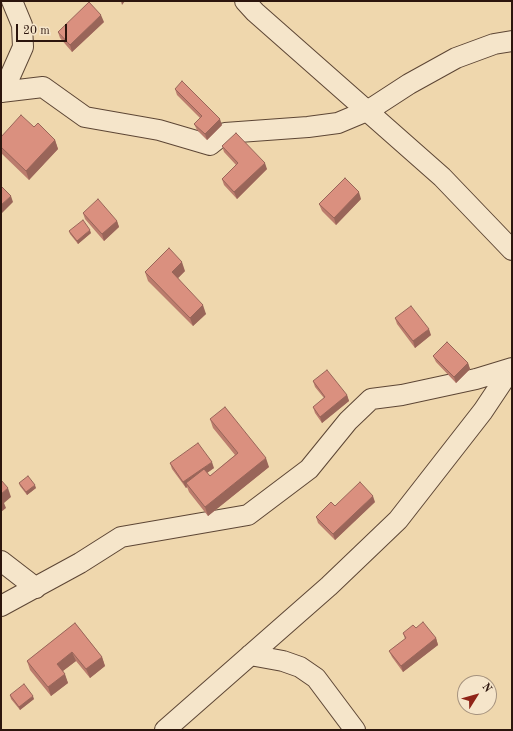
<!DOCTYPE html>
<html>
<head>
<meta charset="utf-8">
<style>
  body { margin:0 }
  #map { position:relative; width:513px; height:731px; overflow:hidden; background:#efd7ad; font-family:"Old Standard TT",serif }
  canvas { display:block }
  .frame { position:absolute; inset:0; border:2px solid #2c150d; pointer-events:none }
  .north { position:absolute; left:457px; top:675px; width:40px; height:40px; box-sizing:border-box; background:#f5e5ca; border:1px solid #a5927e; border-radius:50%; rotate:53deg; font-size:11px; font-weight:700; line-height:16px; text-align:center; color:#2c150d }
  .north::after { content:''; display:block; margin:auto; width:14px; height:18px; background:#8f2418; clip-path:polygon(50% 0,100% 100%,50% 72%,0 100%) }
  .scale { position:absolute; left:16px; top:24px; width:51px; height:18px; box-sizing:border-box; border:2px solid #2c150d; border-top:0; padding-left:5px; font-size:12px; line-height:14px; white-space:nowrap; color:#2c150d; -webkit-text-stroke:3px #f5e5ca; paint-order:stroke }
</style>
</head>
<body>
<div id="map">
<canvas width="513" height="731"></canvas>
<div class="frame"></div>
<div class="north">N</div>
<div class="scale">20 m</div>
</div>
<script>
const ctx = document.querySelector('canvas').getContext('2d');
ctx.lineJoin = 'round';
function shape(rows) {
  const path = new Path2D();
  for (const r of rows) {
    path.moveTo(r[0], r[1]);
    for (let i = 2; i < r.length; i += 2) path.lineTo(r[i], r[i + 1]);
  }
  return path;
}
function stroke(path, color, width, dash) {
  ctx.strokeStyle = color;
  ctx.lineWidth = width;
  ctx.lineCap = dash ? 'butt' : 'round';
  ctx.setLineDash(dash || []);
  ctx.stroke(path);
}
function fillPath(path, color) {
  ctx.fillStyle = color;
  ctx.fill(path, 'evenodd');
}
const minor = shape([
  [245,1,255,12,442,177,512,250],
  [1,92,43,87,85,117,159,130,210,145,225,133,308,127,338,123,369,110,409,84,456,58,494,44,512,41],
  [3,92,23,47,22,25,12,1],
  [1,561,36,588],
  [1,606,80,563,121,537,248,515,309,469,348,421,371,399,402,395,476,379,512,368],
  [250,655,283,661,300,667,316,678,355,730],
  [165,730,329,586,398,520,483,411,511,369]
]);
stroke(minor, '#5d4635', 22);
stroke(minor, '#f5e5ca', 20);
fillPath(shape([
  [104,22,72,52,60,38,58,32],
  [175,89,222,125,207,140,197,130,194,124,200,118,177,95],
  [34,127,55,140,58,149,29,180,1,153,1,137],
  [222,146,267,169,237,199,224,185,222,179,236,165,224,152],
  [361,199,336,225,322,211,319,204],
  [83,213,117,221,119,227,104,241,85,219],
  [69,231,91,233,78,244,70,234],
  [185,271,178,278,206,314,193,326,148,281,145,272],
  [395,318,431,335,415,348,397,324],
  [433,356,468,363,470,369,456,383,436,362],
  [313,381,347,395,349,401,322,423,315,413,313,407,324,398,315,387],
  [210,419,269,467,208,516,189,492,187,487,186,488,172,469,170,463,214,468,207,473,210,476,235,455,213,428],
  [19,483,36,488,27,495,20,486],
  [375,502,335,540,318,523,316,517,335,506],
  [75,623,102,657,105,666,90,678,76,661,63,671,68,683,51,696,30,670,27,661],
  [416,628,436,638,438,645,403,672,392,657,389,651,405,639,403,633],
  [10,695,34,699,20,710,11,699]
]), '#bb7c6d');
fillPath(shape([
  [121,1,125,1,122,5],
  [101,15,104,22,72,52,70,45],
  [220,119,222,125,207,140,205,134],
  [55,140,58,149,29,180,26,171],
  [265,163,267,169,237,199,234,192],
  [359,192,361,199,336,225,334,218],
  [11,196,13,202,1,214,1,205],
  [117,221,119,227,104,241,102,234],
  [90,230,91,233,78,244,77,241],
  [182,262,185,271,175,281,172,272],
  [203,305,206,314,193,326,190,318],
  [429,329,431,335,415,348,413,341],
  [468,363,470,369,456,383,454,377],
  [347,395,349,401,322,423,320,417],
  [266,458,269,467,208,516,205,507],
  [212,462,214,468,188,486,186,483,187,487,186,488,183,482],
  [35,485,36,488,27,495,26,492],
  [8,488,11,497,4,503,6,508,1,512,1,494],
  [373,496,375,502,335,540,333,534],
  [436,638,438,645,403,672,401,666],
  [72,652,76,661,60,673,57,664],
  [102,657,105,666,90,678,86,669],
  [65,674,68,683,51,696,48,687],
  [33,696,34,699,20,710,19,707]
]), '#996559');
const building = shape([
  [89,2,101,15,70,45,58,32,89,2],
  [182,81,220,119,205,134,194,124,202,116,175,89,182,81],
  [21,115,34,127,38,123,55,140,26,171,1,147,1,137,21,115],
  [236,133,265,163,234,192,222,179,238,163,222,146,236,133],
  [345,178,359,192,334,218,319,204,345,178],
  [1,186,11,196,1,205,1,186],
  [98,199,117,221,102,234,83,213,98,199],
  [83,220,90,230,77,241,69,231,83,220],
  [169,248,182,262,172,272,203,305,190,318,145,272,169,248],
  [411,306,429,329,413,341,395,318,411,306],
  [447,342,468,363,454,377,433,356,447,342],
  [327,370,347,395,320,417,313,407,325,397,313,381,327,370],
  [225,407,266,458,205,507,186,483,204,469,210,476,238,453,210,419,225,407],
  [198,443,212,462,183,482,170,463,198,443],
  [28,476,35,485,26,492,19,483,28,476],
  [1,480,8,488,1,494,1,480],
  [360,482,373,496,333,534,316,517,331,502,335,506,360,482],
  [423,622,436,638,401,666,389,651,406,638,403,633,413,625,416,628,423,622],
  [75,623,102,657,86,669,72,652,57,664,65,674,48,687,27,661,75,623],
  [24,684,33,696,19,707,10,695,24,684]
]);
fillPath(building, '#da907f');
stroke(building, '#996559', 1);
</script>
</body>
</html>
